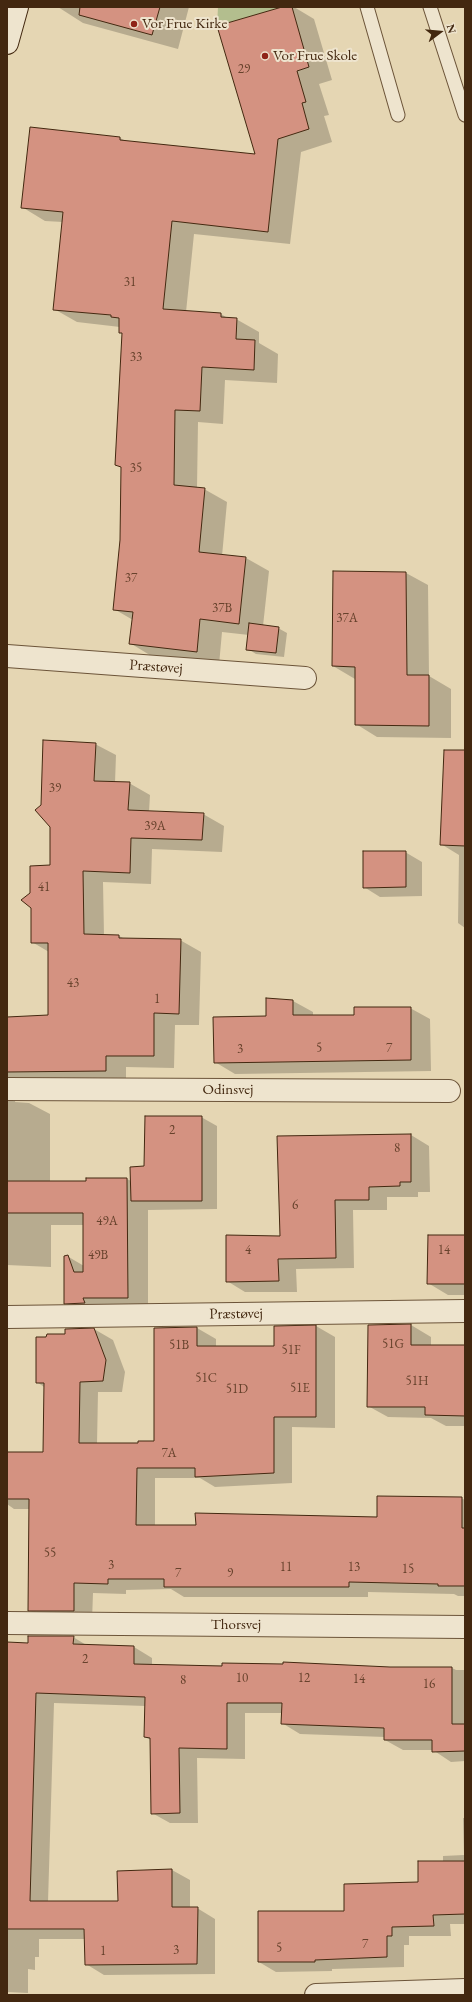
<!DOCTYPE html>
<html>
<head>
<meta charset="utf-8">
<style>
  body { margin:0 }
  #map { position:relative; width:472px; height:2002px; overflow:hidden; background:#e5d6b3; font-family:"EB Garamond",serif }
  canvas { display:block }
  .frame { position:absolute; inset:0; border:8px solid #432810; pointer-events:none }
  .north { position:absolute; left:420px; top:12px; width:40px; height:40px; -webkit-text-stroke:3px #eee4ce; paint-order:stroke; rotate:74deg; font-size:11px; font-weight:700; line-height:16px; text-align:center; color:#432810 }
  .north::after { content:''; display:block; margin:auto; width:14px; height:18px; background:#432810; clip-path:polygon(50% 0,100% 100%,50% 72%,0 100%) }
</style>
</head>
<body>
<div id="map">
<canvas width="472" height="2002"></canvas>
<div class="frame"></div>
<div class="north">N</div>
</div>
<script>
const ctx = document.querySelector('canvas').getContext('2d');
ctx.lineJoin = 'round';
function fillPath(path, color) {
  ctx.fillStyle = color;
  ctx.fill(path, 'evenodd');
}
function shape(rows) {
  const path = new Path2D();
  for (const r of rows) {
    path.moveTo(r[0], r[1]);
    for (let i = 2; i < r.length; i += 2) path.lineTo(r[i], r[i + 1]);
  }
  return path;
}
function stroke(path, color, width, dash) {
  ctx.strokeStyle = color;
  ctx.lineWidth = width;
  ctx.lineCap = dash ? 'butt' : 'round';
  ctx.setLineDash(dash || []);
  ctx.stroke(path);
}
function label(font, color, halo, rows, align = 'center') {
  ctx.font = font + ' "EB Garamond",serif';
  ctx.lineWidth = 4;
  ctx.setLineDash([]);
  ctx.textBaseline = 'middle';
  ctx.strokeStyle = halo;
  ctx.fillStyle = color;
  for (const [text, x, y, turn = 0] of rows) {
    ctx.save();
    ctx.translate(x, y);
    ctx.rotate((+turn || 0) * Math.PI / 180);
    ctx.textAlign = isNaN(turn) ? turn : align;
    if (halo) ctx.strokeText(text, 0, 0);
    ctx.fillText(text, 0, 0);
    ctx.restore();
  }
}
fillPath(shape([
  [218,7,282,7,217,26]
]), '#b3be8e');
fillPath(shape([
  [58,7,189,7,178,49,83,23],
  [286,7,294,7,314,19,332,80,319,84,329,115,324,116,332,142,301,152,290,244,194,234,186,312,221,314,229,319,236,319,259,332,259,343,278,354,277,383,225,380,223,424,198,422,197,488,204,489,227,502,222,556,246,558,269,571,263,626,278,628,287,633,284,657,256,654,248,649,249,635,222,632,219,665,153,657,130,643,133,620,114,609,121,540,122,468,116,464,123,334,120,332,120,327,77,322,54,309,63,222,45,221,22,207,31,128,120,138,126,141,256,155],
  [334,572,406,573,428,585,429,676,451,689,451,738,377,737,356,724,355,679,333,666],
  [95,744,116,755,115,783,129,783,150,795,149,812,203,814,224,826,222,852,152,849,151,884,103,882,104,935,119,936,125,939,180,940,201,952,199,1025,175,1025,174,1068,126,1067,126,1082,17,1094,15,1102,29,1103,50,1114,50,1182,87,1182,87,1179,127,1179,131,1181,201,1117,217,1126,217,1209,148,1210,148,1309,86,1315,65,1303,67,1256,84,1266,84,1225,51,1225,51,1267,7,1265,7,1017,49,1016,49,952,32,942,31,894,51,866],
  [465,782,465,928,458,923,459,855,441,844],
  [405,852,422,862,422,896,380,897,364,887],
  [267,999,293,1001,313,1012,313,1016,355,1016,410,1008,430,1019,431,1071,235,1074,215,1062,267,1017],
  [411,1135,429,1146,430,1192,418,1192,418,1197,387,1197,387,1210,353,1210,354,1268,296,1269,297,1292,245,1292,227,1281],
  [464,1234,465,1234,465,1295,448,1295,428,1283,465,1236],
  [411,1325,431,1337,431,1346,465,1346,465,1426,446,1426,431,1418,388,1417,368,1406],
  [316,1326,335,1337,335,1428,292,1427,292,1483,215,1487,200,1478,155,1478,155,1526,197,1526,378,1518,461,1498,465,1500,465,1596,458,1596,454,1594,368,1592,368,1597,184,1597,171,1589,126,1590,126,1594,93,1593,92,1621,48,1621,29,1610,30,1509,14,1509,7,1504,7,1453,44,1453,44,1387,37,1382,47,1338,94,1329,113,1340,125,1372,122,1392,98,1392,97,1444,139,1444,155,1442,155,1329,197,1328,216,1339,216,1347,275,1347,275,1327],
  [73,1637,88,1646,134,1647,152,1658,152,1665,452,1668,456,1670,465,1670,465,1761,451,1762,433,1750,403,1750,385,1740,385,1737,300,1734,282,1723,283,1713,245,1713,245,1759,197,1758,198,1823,170,1823,152,1813,151,1740,145,1737,146,1706,54,1703,48,1902,119,1902,118,1872,172,1870,190,1880,190,1908,197,1908,215,1919,215,1974,104,1975,86,1964,85,1939,39,1939,39,1957,35,1957,35,1970,28,1969,28,1993,7,1992,7,1643,29,1644],
  [463,1818,465,1818,465,1924,450,1924,451,1936,409,1936,409,1945,404,1945,404,1967,332,1969,332,1971,276,1972,259,1962,345,1912,419,1883,443,1862,443,1856,464,1855]
]), '#0003');
const building = shape([
  [80,7,160,7,152,35,79,15,80,7],
  [282,7,292,7,309,67,297,71,306,102,302,103,309,129,278,139,268,232,172,221,163,309,221,313,221,317,237,318,236,339,255,340,254,370,202,367,200,411,175,410,174,485,205,488,199,552,246,557,239,624,200,619,197,652,129,644,133,612,113,610,120,540,121,467,115,465,122,333,119,333,119,318,111,317,111,315,53,310,63,212,21,208,30,127,120,137,120,140,255,154,217,26,282,7],
  [333,571,406,572,407,675,429,675,429,726,355,725,355,667,332,666,333,571],
  [249,623,279,627,276,653,246,650,249,623],
  [43,740,96,743,94,781,130,782,128,810,204,813,202,840,131,838,130,873,83,871,84,934,119,935,119,938,181,939,179,1014,154,1013,154,1056,106,1056,106,1071,7,1072,7,1017,48,1015,48,943,31,943,31,908,21,900,30,893,30,866,50,865,50,827,35,810,41,805,43,740],
  [444,750,465,750,465,846,440,845,444,750],
  [363,851,406,851,406,887,363,888,363,851],
  [266,998,293,1000,293,1015,354,1015,354,1007,411,1007,411,1060,214,1063,213,1017,266,1016,266,998],
  [145,1116,202,1116,202,1201,131,1201,130,1167,144,1166,145,1116],
  [411,1134,411,1182,400,1182,400,1186,369,1187,369,1200,335,1200,336,1258,278,1259,279,1281,226,1282,226,1235,280,1236,277,1136,411,1134],
  [86,1178,127,1178,128,1298,83,1298,85,1303,64,1304,64,1256,68,1255,74,1272,83,1272,83,1213,7,1213,7,1181,86,1181,86,1178],
  [428,1235,465,1235,465,1284,427,1284,428,1235],
  [411,1324,411,1345,465,1345,465,1416,425,1415,425,1407,367,1407,368,1325,411,1324],
  [316,1325,316,1417,274,1417,274,1473,195,1477,195,1468,137,1468,136,1525,196,1525,195,1513,377,1517,377,1496,462,1497,462,1528,465,1528,465,1586,438,1586,438,1584,349,1582,349,1587,164,1587,164,1579,108,1579,108,1584,74,1583,74,1611,28,1611,29,1499,7,1499,7,1452,43,1452,44,1383,36,1383,36,1337,46,1337,47,1334,65,1334,65,1329,94,1328,106,1360,103,1381,80,1382,79,1443,138,1443,138,1441,154,1441,154,1328,197,1327,197,1346,274,1346,274,1326,316,1325],
  [28,1636,74,1636,73,1644,134,1646,134,1664,222,1666,222,1663,283,1664,283,1662,390,1667,452,1667,452,1724,465,1724,465,1751,432,1752,432,1740,384,1740,384,1728,281,1724,282,1703,227,1703,227,1749,179,1748,180,1813,151,1814,150,1738,144,1737,145,1697,36,1693,30,1901,118,1901,117,1871,172,1869,172,1907,198,1907,197,1964,85,1965,84,1929,7,1929,7,1642,28,1643,28,1636],
  [418,1861,465,1861,465,1914,433,1915,434,1926,392,1927,392,1936,387,1936,387,1957,315,1960,315,1962,258,1962,258,1911,344,1911,344,1884,418,1882,418,1861]
]);
fillPath(building, '#d49281');
stroke(building, '#432810', 1);
const lane = shape([
  [367,7,398,115],
  [430,7,465,115]
]);
const street = shape([
  [7,656,305,678],
  [7,1089,449,1091],
  [7,1317,465,1311],
  [7,1623,465,1627],
  [316,1995,465,1990]
]);
const secondary = shape([
  [7,43,17,7]
]);
stroke(lane, '#6c5439', 15);
stroke(street, '#6c5439', 24);
stroke(secondary, '#432810', 24);
stroke(lane, '#eee4ce', 13);
stroke(street, '#eee4ce', 22);
stroke(secondary, '#eee4ce', 22);
for (const [x, y, r, color] of [
  [134,24,4,"#8f2418"],
  [265,56,4,"#8f2418"]
]) {
  const dot = new Path2D();
  dot.arc(x, y, r, 0, 2 * Math.PI);
  ctx.fillStyle = color;
  ctx.fill(dot);
  stroke(dot, '#eee4ce', 1.5);
}
label('13px', '#67422c', null, [
  ["29",244,69],
  ["31",130,282],
  ["33",136,357],
  ["35",136,468],
  ["37",131,578],
  ["37B",222,608],
  ["37A",347,618],
  ["39",55,788],
  ["39A",155,826],
  ["41",44,887],
  ["43",73,983],
  ["1",157,999],
  ["5",319,1048],
  ["7",389,1048],
  ["3",240,1049],
  ["2",172,1130],
  ["8",397,1148],
  ["6",295,1205],
  ["49A",107,1221],
  ["4",248,1250],
  ["14",444,1250],
  ["49B",98,1255],
  ["51G",393,1344],
  ["51B",179,1345],
  ["51F",291,1350],
  ["51C",206,1378],
  ["51H",417,1381],
  ["51E",300,1388],
  ["51D",237,1389],
  ["7A",169,1453],
  ["55",50,1553],
  ["3",111,1565],
  ["11",286,1567],
  ["13",354,1567],
  ["15",408,1569],
  ["7",178,1573],
  ["9",230,1573],
  ["2",85,1659],
  ["10",242,1678],
  ["12",304,1678],
  ["14",359,1679],
  ["8",183,1680],
  ["16",429,1684],
  ["7",365,1944],
  ["5",279,1948],
  ["3",176,1950],
  ["1",103,1951]
]);
label('15px', '#432810', '#eee4ce', [
  ["Vor Frue Kirke",142,24],
  ["Vor Frue Skole",273,56]
], 'left');
label('15px', '#432810', '#eee4ce', [
  ["Præstøvej",156,667,4],
  ["Odinsvej",228,1090],
  ["Præstøvej",236,1314,-1],
  ["Thorsvej",236,1625]
]);
</script>
</body>
</html>
